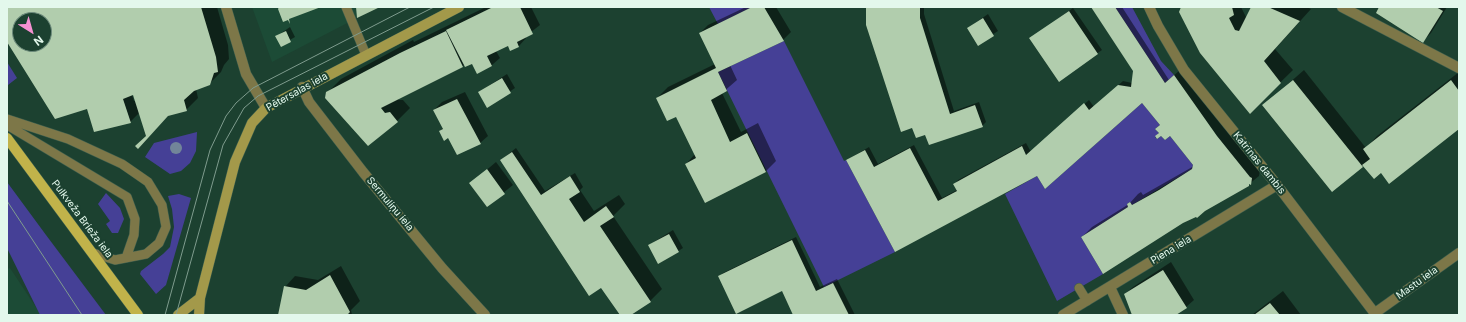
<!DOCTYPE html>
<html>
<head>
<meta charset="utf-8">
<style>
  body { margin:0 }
  #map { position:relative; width:1466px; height:322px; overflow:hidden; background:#1c4130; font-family:Inter,sans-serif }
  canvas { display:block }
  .frame { position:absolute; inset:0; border:8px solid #e3f8ec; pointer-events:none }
  .north { position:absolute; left:12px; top:12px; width:40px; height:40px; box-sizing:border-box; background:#1c4130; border:1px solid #6c8a7b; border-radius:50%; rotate:143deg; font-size:11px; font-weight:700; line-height:16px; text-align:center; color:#e3f8ec }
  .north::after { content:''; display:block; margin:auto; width:14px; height:18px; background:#f591d1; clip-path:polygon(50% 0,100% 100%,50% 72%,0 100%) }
</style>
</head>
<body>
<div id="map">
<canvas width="1466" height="322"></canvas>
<div class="frame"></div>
<div class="north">N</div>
</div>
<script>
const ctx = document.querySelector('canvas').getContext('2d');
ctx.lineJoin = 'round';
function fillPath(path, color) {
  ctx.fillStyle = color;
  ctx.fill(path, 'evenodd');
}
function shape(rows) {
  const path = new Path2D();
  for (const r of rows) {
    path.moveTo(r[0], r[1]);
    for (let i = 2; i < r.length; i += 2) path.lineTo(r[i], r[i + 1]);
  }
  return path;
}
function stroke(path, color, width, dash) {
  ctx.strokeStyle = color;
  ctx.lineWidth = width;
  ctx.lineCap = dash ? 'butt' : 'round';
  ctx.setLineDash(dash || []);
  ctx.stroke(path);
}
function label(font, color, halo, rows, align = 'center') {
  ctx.font = font + ' Inter,sans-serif';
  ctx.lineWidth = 4;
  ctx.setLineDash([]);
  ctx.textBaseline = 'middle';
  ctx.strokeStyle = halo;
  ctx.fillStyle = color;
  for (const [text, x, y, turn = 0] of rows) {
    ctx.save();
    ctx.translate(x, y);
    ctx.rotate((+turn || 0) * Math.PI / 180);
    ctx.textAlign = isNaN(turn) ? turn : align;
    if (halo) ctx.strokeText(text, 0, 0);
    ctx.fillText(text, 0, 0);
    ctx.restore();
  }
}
fillPath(shape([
  [252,7,356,7,357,18,272,62],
  [10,268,41,315,7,315,7,269]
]), '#1c4b36');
fillPath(shape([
  [709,7,752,7,718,24],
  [1115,7,1132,7,1161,61,1174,75,1165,83],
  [784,41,844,161,846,160,895,252,824,287,718,72],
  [7,62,17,78,8,85,7,83],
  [1142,103,1160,125,1155,129,1159,133,1155,137,1157,139,1161,136,1165,140,1170,136,1193,165,1192,169,1132,205,1130,202,1127,204,1128,207,1081,237,1103,274,1057,301,1005,194,1037,176,1045,189],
  [197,132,196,151,190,163,181,171,170,174,145,157,154,143],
  [7,182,46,235,106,315,40,315,7,248],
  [106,193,120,208,124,219,118,233,112,233,106,224,110,221,98,204],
  [179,194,191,198,166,285,156,294,140,274,141,271,163,254,170,247,174,227,172,209,168,196]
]), '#454096');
fillPath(shape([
  [7,7,217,7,228,45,229,59,224,65,221,72,209,84,196,89,198,98,186,110,169,115,138,148,147,136,139,113,130,122,7,40],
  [20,20,44,20,44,44,20,44],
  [134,94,136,101,134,101,132,95],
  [486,7,531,7,540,25,526,36,526,38,519,46,508,45,496,51,500,58,492,65,478,72,473,62,464,65,397,98,399,100,403,100,410,108,397,121,327,93,341,79,413,40,414,42],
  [746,7,776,7,791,32,783,40,730,65,737,80,722,93,741,132,758,123,776,161,765,172,686,164,695,154,677,115,657,98,668,87,715,64,700,33,708,25],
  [867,7,924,7,924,14,954,111,979,102,986,122,982,126,930,144],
  [1092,7,1122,7,1169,80,1182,68,1225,128,1260,170,1259,176,1248,185,1082,237,1092,227,1129,204,1138,194,1141,192,1143,195,1194,166,1170,135,1162,135,1160,133,1161,125,1142,102,1037,175,895,251,847,160,869,147,878,164,914,145,942,198,957,190,954,185,958,180,1026,143,1031,152,1089,100,1094,107,1123,81,1132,83,1134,71],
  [1183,7,1241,7,1247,19,1252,7,1307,7,1311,9,1275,49,1293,70,1250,112],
  [1381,7,1447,7,1431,33,1423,41],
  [1073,8,1102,50,1059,80,1035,35],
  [988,14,998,31,978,44,968,28],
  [290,27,295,37,281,45,277,36],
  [1304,70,1366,148,1377,136,1459,72,1459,128,1382,172,1364,165,1362,167,1264,105],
  [507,74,515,88,488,106,479,92],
  [465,92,488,136,480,143,449,137,440,131,444,127,434,110,442,102],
  [516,148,545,191,575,173,583,187,580,190,594,211,619,195,625,204,613,216,662,289,650,301,629,315,622,315,602,286,501,160],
  [496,162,513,185,487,206,471,183],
  [673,230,683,248,659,263,649,245],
  [796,237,820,287,837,279,855,315,794,315,782,290,719,277,723,273],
  [1171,262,1194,300,1186,307,1174,315,1133,315,1125,294,1133,287],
  [341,266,360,301,351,310,352,315,279,315,285,287,295,276,318,280],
  [1283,291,1301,315,1252,315]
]), '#0007');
fillPath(shape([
  [7,7,201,7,216,57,218,72,214,73,210,85,194,91,184,100,187,111,168,116,138,149,135,146,146,136,133,95,123,99,131,123,94,132,87,109,55,119,7,42],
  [20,20,44,20,44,44,20,44],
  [279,7,321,7,289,19,290,24,288,20,283,22,278,9],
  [356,7,380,7,357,18],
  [493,7,520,7,533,34,517,42,519,47,510,51,508,46,487,56,492,66,477,74,472,64,465,67,446,30],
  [752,7,764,7,784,41,718,72,727,91,711,100,730,142,747,133,766,172,705,203,685,164,696,158,676,117,667,121,656,98,716,68,699,33],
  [866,7,920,7,920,18,950,114,975,105,983,127,929,145,925,135,916,138,912,128,901,132,866,25],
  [1091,7,1115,7,1165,83,1174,75,1217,136,1250,177,1252,178,1251,185,1249,184,1249,186,1205,211,1197,218,1196,217,1183,223,1103,274,1081,237,1128,207,1127,204,1130,202,1132,205,1159,190,1192,169,1193,165,1170,136,1165,140,1161,136,1157,139,1155,136,1159,133,1155,129,1160,125,1142,103,1045,189,1037,176,895,252,846,160,865,150,874,167,910,148,938,201,957,191,953,184,1022,146,1026,155,1084,103,1089,110,1118,85,1131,87,1133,71],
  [1181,7,1232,7,1234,15,1229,18,1235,30,1239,31,1251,7,1268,7,1300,21,1264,61,1281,83,1250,114,1200,53,1179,12],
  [1379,7,1436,7,1443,11,1423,43,1376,13],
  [1069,11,1098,54,1059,82,1029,38],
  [983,18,994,36,978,46,967,28],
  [286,31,291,42,281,47,275,36],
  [446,31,463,67,381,108,385,113,390,112,398,122,368,146,325,98,326,92,400,53],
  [502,78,511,93,487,108,478,92],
  [1293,80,1363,167,1332,192,1262,105],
  [1451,80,1459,91,1459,129,1389,184,1381,173,1374,179,1362,165,1370,159,1363,149],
  [457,99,481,144,457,155,448,138,444,141,439,131,443,129,433,110],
  [512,152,541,195,570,176,580,192,569,199,584,222,606,206,614,217,600,226,651,302,631,315,620,315,601,288,589,296,500,160],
  [487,169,505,194,487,207,469,183],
  [669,234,679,252,658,264,648,245],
  [792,240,816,291,833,283,849,315,793,315,782,291,736,314,718,276],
  [1163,270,1187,308,1176,315,1132,315,1124,294],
  [330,275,350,312,347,315,278,315,284,286,306,290],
  [1270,303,1280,315,1254,315]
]), '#b1cdad');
const lane = shape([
  [346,7,366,55],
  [7,119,68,139,122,164,148,182,162,205,166,227,159,243,146,254,115,260,93,253],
  [7,125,127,197,135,219,134,235,126,258],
  [1079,288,1087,301]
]);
const street = shape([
  [226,7,246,74,266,108],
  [1149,7,1158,26,1184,70,1277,185,1376,315],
  [1342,7,1459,68],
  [302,87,309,102,363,172,442,268,485,315],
  [1110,287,1123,315],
  [1375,313,1459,253],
  [1063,315,1277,185]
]);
const secondary = shape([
  [178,315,200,298],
  [199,315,200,298,235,162,252,123,266,108,459,7]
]);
const primary = shape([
  [7,138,138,315]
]);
stroke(lane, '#3c5e4e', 10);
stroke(street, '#3c5e4e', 11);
stroke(secondary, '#3c5e4e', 11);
stroke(primary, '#3c5e4e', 11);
stroke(lane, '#7d7748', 9);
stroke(street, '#7d7748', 10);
stroke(secondary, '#a3994a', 10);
stroke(primary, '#c1b34a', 10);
stroke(shape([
  [7,201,82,315],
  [165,315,210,150,226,116,236,103,253,88,410,7],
  [176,315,223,145,244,108,258,96,434,7]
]), '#7f9c8e', 1);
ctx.fillStyle = '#728599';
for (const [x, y] of [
  [176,148]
]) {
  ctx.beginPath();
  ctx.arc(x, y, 6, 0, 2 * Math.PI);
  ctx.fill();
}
label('10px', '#e3f8ec', '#1c4130', [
  ["Pētersalas iela",297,92,-29],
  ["Katrīnas dambis",1259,163,51],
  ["Sermuliņu iela",390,204,50],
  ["Pulkveža Brieža iela",82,219,53],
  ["Piena iela",1171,250,-31],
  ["Mastu iela",1417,283,-36]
]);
</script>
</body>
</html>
